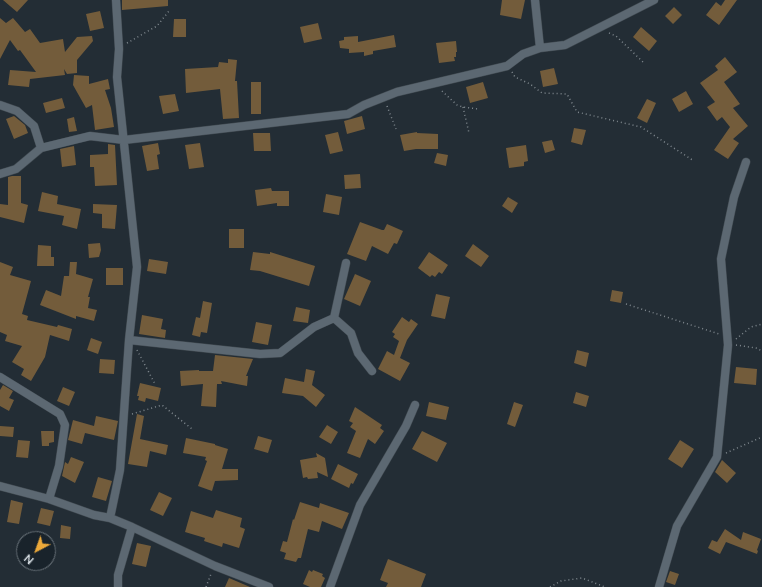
<!DOCTYPE html>
<html>
<head>
<meta charset="utf-8">
<style>
  body { margin:0 }
  #map { position:relative; width:762px; height:587px; overflow:hidden; background:#232d35; font-family:Mulish,sans-serif }
  canvas { display:block }
  .north { position:absolute; left:16px; top:531px; width:40px; height:40px; box-sizing:border-box; background:#19232b; border:1px solid #6c757c; border-radius:50%; rotate:221deg; font-size:11px; font-weight:700; line-height:16px; text-align:center; color:#e9f0f5 }
  .north::after { content:''; display:block; margin:auto; width:14px; height:18px; background:#eca93a; clip-path:polygon(50% 0,100% 100%,50% 72%,0 100%) }
</style>
</head>
<body>
<div id="map">
<canvas width="762" height="587"></canvas>
<div class="north">N</div>
</div>
<script>
const ctx = document.querySelector('canvas').getContext('2d');
ctx.lineJoin = 'round';
function fillPath(path, color) {
  ctx.fillStyle = color;
  ctx.fill(path, 'evenodd');
}
function shape(rows) {
  const path = new Path2D();
  for (const r of rows) {
    path.moveTo(r[0], r[1]);
    for (let i = 2; i < r.length; i += 2) path.lineTo(r[i], r[i + 1]);
  }
  return path;
}
function stroke(path, color, width, dash) {
  ctx.strokeStyle = color;
  ctx.lineWidth = width;
  ctx.lineCap = dash ? 'butt' : 'round';
  ctx.setLineDash(dash || []);
  ctx.stroke(path);
}
fillPath(shape([
  [3,0,28,0,17,12],
  [122,0,168,0,168,6,122,10],
  [502,0,525,0,521,19,500,15],
  [725,0,737,0,719,25,706,15,716,2,721,6],
  [674,7,682,15,673,24,665,16],
  [100,11,104,28,90,31,86,14],
  [0,18,6,23,13,18,25,32,30,29,40,43,63,39,65,52,77,37,92,36,93,41,77,60,77,73,67,74,64,69,65,75,30,79,29,87,8,85,10,70,36,72,20,50,18,51,10,40,0,59],
  [174,19,186,19,186,37,173,37],
  [318,23,322,39,304,43,300,27],
  [641,27,657,41,649,51,633,37],
  [394,35,396,47,373,51,373,54,364,56,364,52,349,53,349,49,340,48,339,41,344,40,344,37,358,36,358,42],
  [456,41,457,52,456,52,456,57,454,57,455,61,439,63,436,43],
  [725,57,737,72,724,82,740,104,733,108,748,126,733,139,739,143,728,159,714,150,730,127,722,117,717,121,707,107,715,102,700,83,718,70,715,66],
  [228,59,237,60,235,81,237,81,239,118,223,119,220,89,186,93,185,69,218,67,219,62,228,63],
  [554,68,558,84,543,87,540,71],
  [74,75,89,76,89,84,108,79,110,89,105,90,111,108,114,127,95,130,92,105,86,108,73,85],
  [251,82,261,82,261,114,251,114],
  [483,82,488,98,470,103,466,87],
  [686,91,693,104,679,112,672,99],
  [175,94,179,111,163,114,159,96],
  [62,98,65,108,46,113,43,103],
  [647,99,656,103,647,123,637,118],
  [14,116,25,125,28,133,14,139,6,119],
  [362,116,365,129,347,134,344,121],
  [74,117,77,131,69,132,67,119],
  [574,128,586,130,582,145,571,142],
  [338,132,343,151,330,154,325,135],
  [417,132,417,133,438,134,438,149,416,149,404,151,400,135],
  [253,133,270,133,271,151,254,151],
  [552,140,555,150,545,153,542,142],
  [158,143,160,154,157,155,159,169,147,171,142,146],
  [200,143,204,167,189,169,185,145],
  [108,144,115,145,117,185,95,186,94,167,90,167,90,155,108,154],
  [526,145,528,161,524,162,524,166,509,168,506,148],
  [74,146,76,165,62,167,60,149],
  [437,153,448,155,446,166,434,163],
  [360,174,361,188,345,189,344,175],
  [12,176,21,176,21,203,28,205,24,223,0,217,0,204,8,205,8,177],
  [271,188,272,191,289,191,289,206,277,206,277,203,257,206,255,190],
  [42,192,58,196,57,204,81,209,77,229,62,225,64,216,38,211],
  [326,194,342,197,339,215,323,212],
  [508,197,518,203,512,213,502,206],
  [93,204,117,205,115,229,102,228,102,214,93,213],
  [360,222,382,230,384,230,387,224,403,231,397,244,394,243,388,254,372,246,366,261,347,254],
  [229,229,244,229,244,248,229,248],
  [100,243,101,250,99,257,89,258,88,244],
  [473,244,489,256,481,267,465,256],
  [38,245,51,246,51,257,54,257,54,266,37,266],
  [253,252,270,254,270,252,315,266,309,286,260,271,250,270],
  [429,252,448,265,442,274,439,272,435,277,432,275,430,277,418,268],
  [149,259,168,262,166,274,147,271],
  [0,262,13,267,10,275,31,281,22,314,28,316,27,320,57,327,58,325,72,329,69,341,50,335,45,357,31,381,21,375,24,369,12,362,22,346,5,341,7,335,0,332],
  [70,262,77,262,76,274,93,279,88,297,90,297,88,308,97,310,94,321,76,316,76,319,40,305,46,290,61,296,64,276,69,276],
  [106,268,123,268,123,285,106,285],
  [355,274,371,281,360,306,344,299],
  [612,290,623,292,621,303,610,301],
  [436,294,450,297,445,319,431,316],
  [203,301,212,303,207,333,201,332,200,337,192,335,196,317,200,318],
  [296,307,310,310,308,323,293,321],
  [142,315,163,319,161,329,166,330,165,338,139,334],
  [402,317,409,322,411,319,418,324,407,340,400,358,410,363,400,381,378,369,387,351,394,355,399,341,393,337,395,334,392,332],
  [256,322,272,325,268,345,252,342],
  [91,338,102,342,98,354,87,350],
  [577,350,589,353,586,367,574,363],
  [215,355,253,359,246,376,248,376,247,386,221,381,222,384,217,384,216,407,201,406,203,384,181,386,180,371,199,370,199,371,213,371],
  [100,359,115,360,114,374,99,373],
  [736,367,757,369,756,385,734,383],
  [306,369,315,371,312,385,325,395,316,407,303,396,282,393,285,378,304,382],
  [140,383,161,388,158,401,146,398,145,402,138,400,139,396,137,396],
  [3,385,13,391,9,398,14,400,9,411,0,406,0,390],
  [63,387,75,392,69,406,57,401],
  [576,392,589,396,586,407,573,403],
  [429,402,449,407,446,420,426,416],
  [514,402,523,405,515,427,507,424],
  [355,407,382,425,380,428,384,431,375,444,368,439,360,458,347,453,356,431,350,427,353,423,349,421],
  [137,414,144,416,140,439,168,445,166,455,150,451,147,467,128,464],
  [96,416,118,421,114,440,85,433,82,444,68,440,73,420,94,426],
  [327,425,338,432,331,444,319,437],
  [0,426,14,427,13,437,0,436],
  [41,431,54,431,54,442,49,443,49,446,42,446],
  [422,431,447,443,437,462,412,449],
  [258,436,272,440,268,453,254,449],
  [186,438,215,444,215,445,228,449,222,469,238,469,238,480,215,481,212,491,198,486,207,461,205,460,206,457,183,453],
  [18,440,30,441,28,458,16,457],
  [680,440,694,449,682,468,668,459],
  [316,453,325,458,328,477,317,472,318,478,308,479,307,477,303,478,300,460,317,457],
  [71,457,84,462,75,483,62,476,65,462,68,464],
  [722,460,736,473,727,483,715,472],
  [338,464,358,474,353,484,351,483,349,488,331,479],
  [98,477,112,481,106,501,92,497],
  [159,492,172,498,163,516,150,510],
  [11,500,23,503,19,524,7,522],
  [300,502,319,508,320,503,349,513,342,529,322,521,319,532,308,529,301,558,298,558,296,562,284,559,286,553,280,551,283,541,287,542,293,519,294,520],
  [41,508,54,511,50,526,37,523],
  [216,510,242,518,240,527,245,529,239,548,223,543,222,547,204,541,205,538,185,532,191,511,213,518],
  [61,525,71,527,70,539,60,538],
  [725,529,741,540,743,532,761,539,757,550,758,551,757,554,726,542,720,554,708,548,712,540,717,542],
  [137,543,151,546,146,567,132,564],
  [388,559,426,574,421,587,386,587,388,583,380,580],
  [309,570,312,572,313,570,323,574,322,576,325,578,321,587,310,587,303,584],
  [670,571,679,574,675,585,666,582],
  [229,578,250,587,225,587]
]), '#735c3b');
const minor = shape([
  [535,0,540,48],
  [0,105,17,111,34,126,41,148],
  [0,174,16,169,41,148,90,136,124,140,348,114,364,105,397,92,507,66,523,54,540,48,565,45,654,0],
  [346,263,334,318,351,333,358,353,372,371],
  [129,340,260,354,280,353,314,327,334,318],
  [0,377,60,414,65,425,59,466,49,499],
  [0,486,49,499,94,515,110,518,132,527,215,566,269,587],
  [110,518,120,470,129,340,137,267,117,77,119,49,116,0],
  [118,587,118,575,132,527],
  [330,587,360,505,406,426,415,405],
  [659,587,677,526,717,457,728,345,721,259,734,197,746,162]
]);
stroke(minor, '#414a51', 9);
stroke(shape([
  [609,33,616,36,643,62],
  [127,43,157,26,169,11],
  [512,72,515,77,530,84,542,93,567,94,577,112,641,127,694,161],
  [442,91,457,105,463,107,478,109],
  [387,106,396,129],
  [463,107,469,133],
  [626,304,719,334],
  [736,339,751,327,762,324],
  [736,345,756,348,762,351],
  [137,350,155,384],
  [132,414,162,405,192,429],
  [726,453,762,437],
  [206,587,211,574],
  [550,587,561,581,582,578,605,587]
]), '#80898f', 1.5, [1, 3]);
stroke(minor, '#5c6872', 8);
</script>
</body>
</html>
